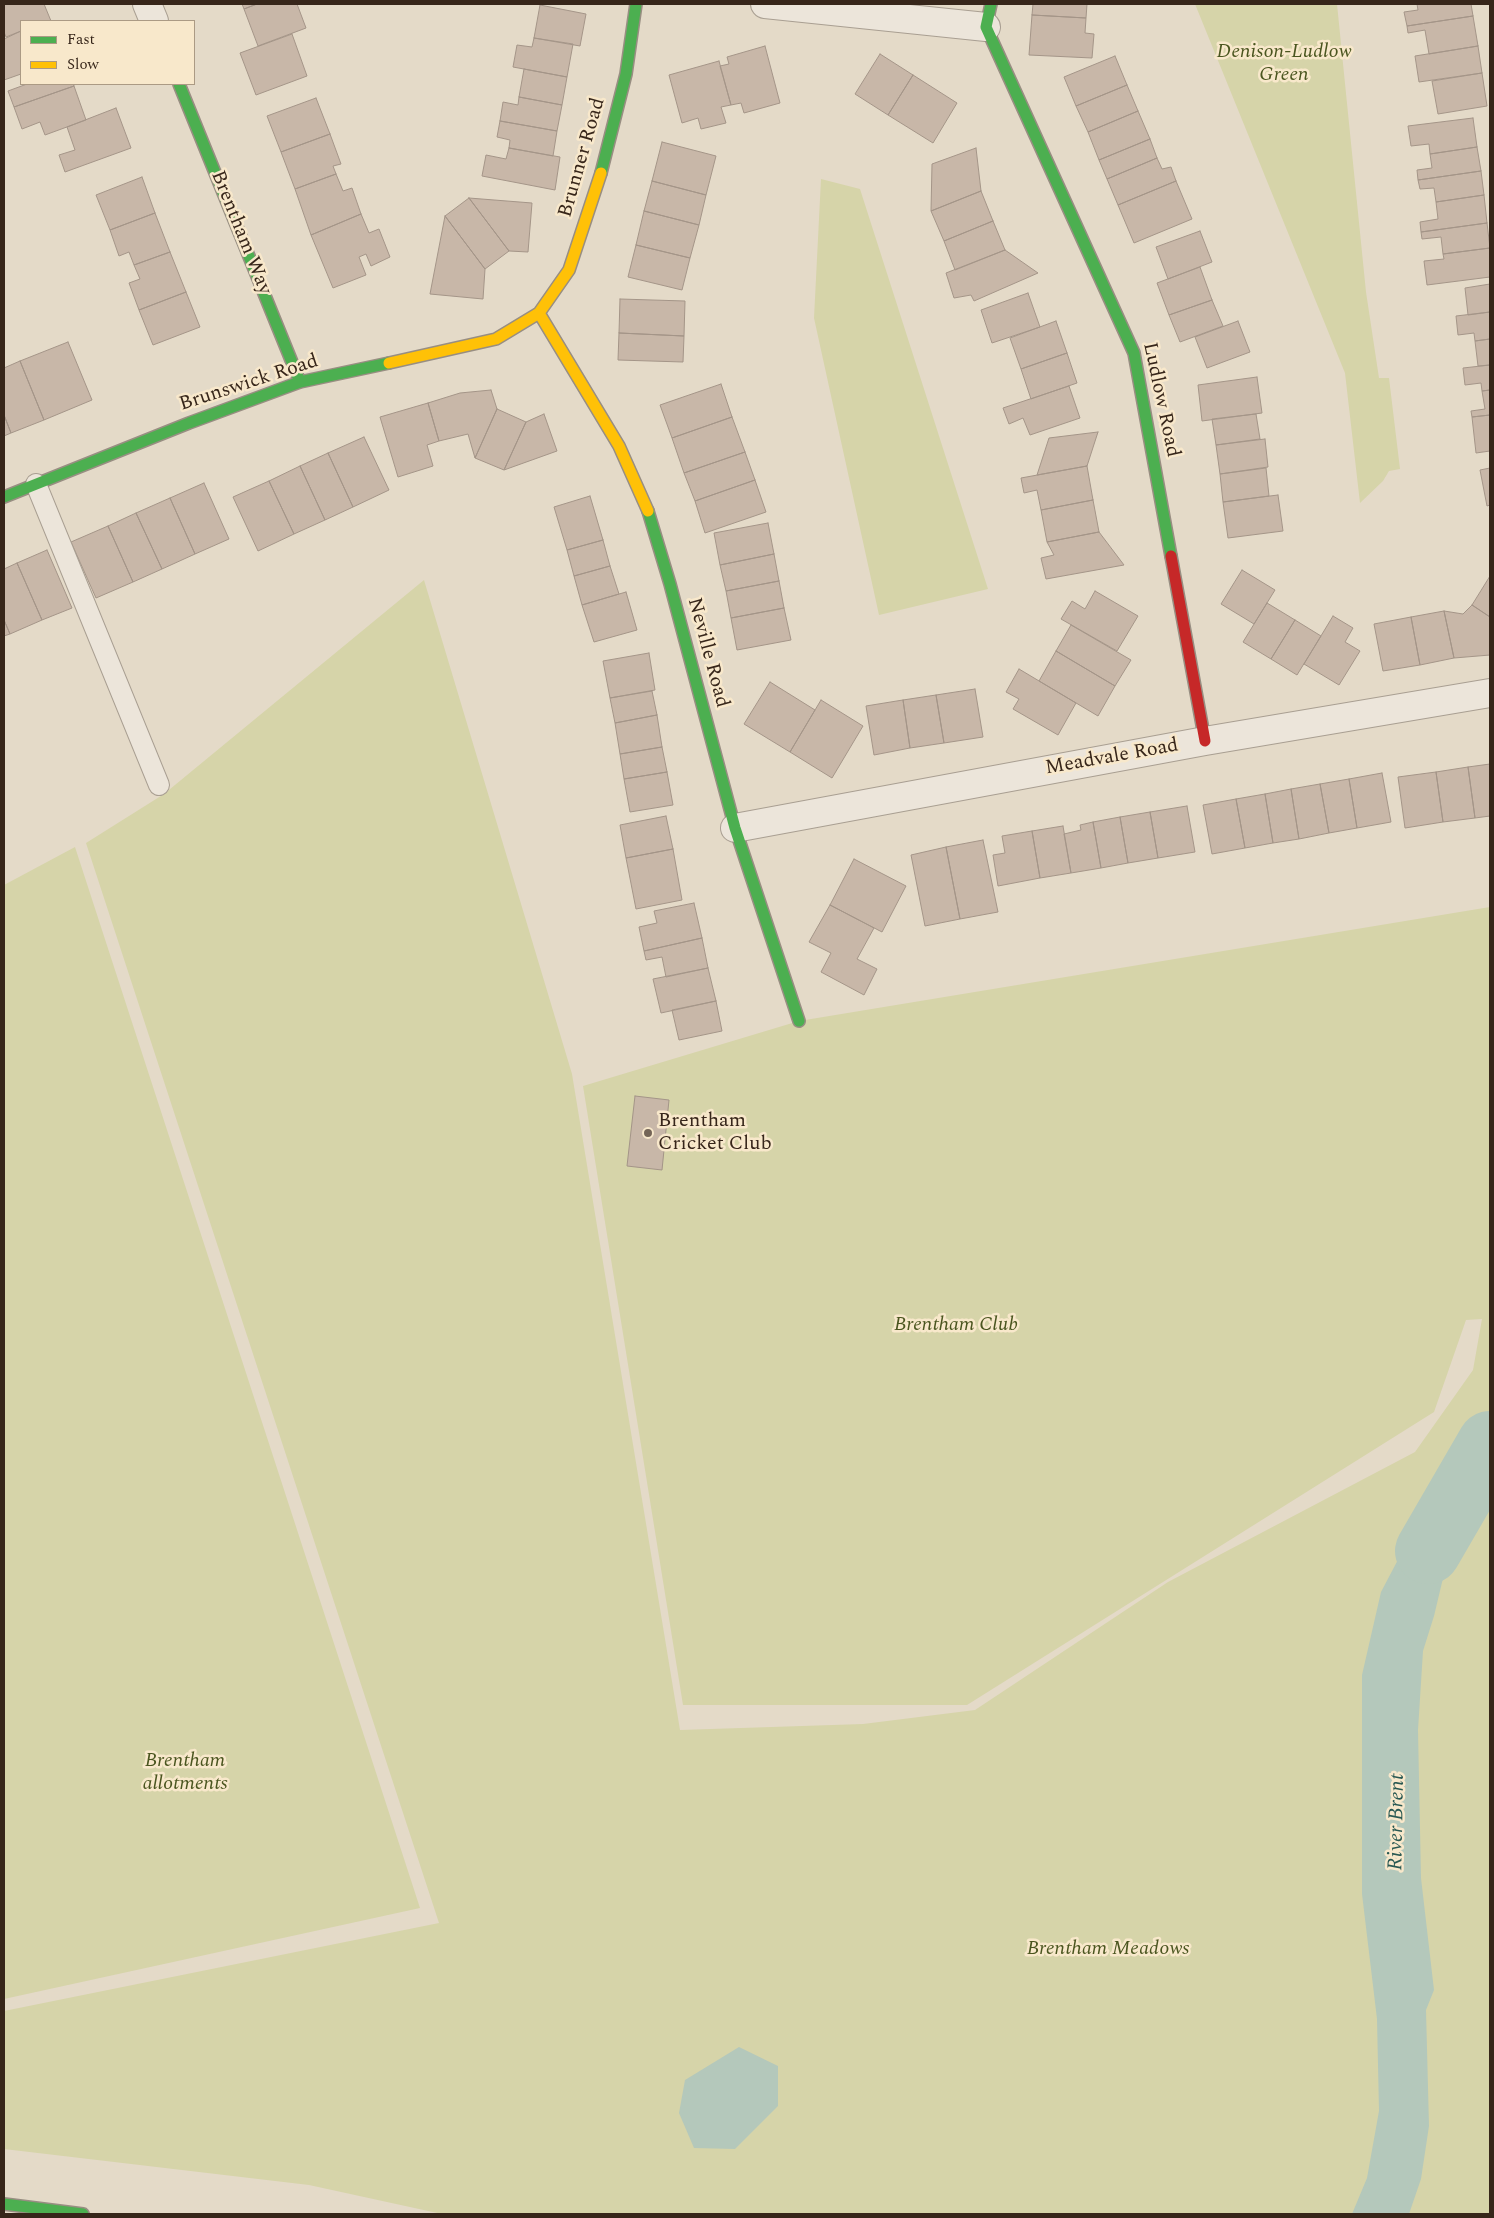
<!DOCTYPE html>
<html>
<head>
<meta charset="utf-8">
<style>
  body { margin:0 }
  #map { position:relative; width:1494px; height:2218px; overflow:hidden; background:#e4dac8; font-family:Spectral,serif }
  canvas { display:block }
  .frame { position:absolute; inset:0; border:5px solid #37261a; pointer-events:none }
  .legend { position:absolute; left:20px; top:20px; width:175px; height:65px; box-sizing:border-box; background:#f8e8cb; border:1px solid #ab9a84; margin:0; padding:6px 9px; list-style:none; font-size:15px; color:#37261a }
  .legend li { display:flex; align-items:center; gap:10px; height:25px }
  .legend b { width:25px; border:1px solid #ab9a84 }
</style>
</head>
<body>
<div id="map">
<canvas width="1494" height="2218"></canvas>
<div class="frame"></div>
<ul class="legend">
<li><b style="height:6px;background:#4caf50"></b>Fast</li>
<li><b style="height:6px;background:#ffc107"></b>Slow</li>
</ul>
</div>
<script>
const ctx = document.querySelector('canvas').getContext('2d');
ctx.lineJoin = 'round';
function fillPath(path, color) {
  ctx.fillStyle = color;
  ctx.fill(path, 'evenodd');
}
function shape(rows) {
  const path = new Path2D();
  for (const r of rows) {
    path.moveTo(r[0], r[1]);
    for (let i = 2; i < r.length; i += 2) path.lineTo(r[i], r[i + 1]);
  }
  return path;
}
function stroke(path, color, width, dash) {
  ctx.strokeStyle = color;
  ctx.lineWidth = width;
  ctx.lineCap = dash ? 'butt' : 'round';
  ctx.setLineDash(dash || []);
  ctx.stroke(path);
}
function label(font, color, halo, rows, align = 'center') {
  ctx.font = font + ' Spectral,serif';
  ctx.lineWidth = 5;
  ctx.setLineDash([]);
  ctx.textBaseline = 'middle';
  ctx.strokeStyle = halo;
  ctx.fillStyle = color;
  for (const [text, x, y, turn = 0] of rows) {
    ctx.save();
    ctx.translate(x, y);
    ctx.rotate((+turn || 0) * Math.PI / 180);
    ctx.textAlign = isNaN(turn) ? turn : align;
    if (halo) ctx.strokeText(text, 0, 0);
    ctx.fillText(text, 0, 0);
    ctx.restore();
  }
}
fillPath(shape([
  [1195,4,1337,4,1366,292,1379,378,1389,378,1400,469,1389,471,1383,481,1360,503,1345,373],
  [821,179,860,189,988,589,879,615,814,318],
  [424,580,572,1074,680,1730,863,1724,975,1710,1168,1582,1415,1452,1473,1370,1482,1319,1466,1320,1434,1412,967,1705,683,1705,583,1086,799,1021,1490,907,1490,2214,442,2214,309,2185,4,2149,4,2011,439,1923,86,843,164,794],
  [75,847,420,1908,4,1999,4,885]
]), '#d6d4a9');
fillPath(shape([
  [1451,1459,1490,1481,1490,1497,1444,1574,1434,1616,1423,1651,1418,1730,1421,1878,1434,1990,1426,2010,1429,2126,1421,2179,1409,2214,1352,2214,1367,2178,1379,2111,1377,2019,1362,1894,1362,1675,1381,1592],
  [739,2047,778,2066,778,2106,735,2149,694,2148,679,2113,685,2080]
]), '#b4c8bb');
stroke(shape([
  [1428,1551,1490,1444]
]), '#b4c8bb', 66);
const building = shape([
  [4,4,44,4,51,21,21,21,21,31,6,37,4,32,4,4],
  [242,4,257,4,244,9,242,4],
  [257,4,297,4,306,28,258,46,244,9,257,4],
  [1033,4,1087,4,1086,18,1032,15,1033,4],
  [1417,4,1471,4,1473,16,1407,26,1404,12,1418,10,1417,4],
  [540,5,586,14,580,46,534,38,540,5],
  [1032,15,1086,18,1085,33,1094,34,1092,58,1029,55,1032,15],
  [1473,16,1478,46,1429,54,1425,30,1408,33,1407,26,1473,16],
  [21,31,21,74,4,80,4,39,21,31],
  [292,34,307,76,256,95,240,53,292,34],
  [534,38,573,44,567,77,513,67,517,45,532,47,534,38],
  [765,46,780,103,744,113,741,103,731,105,720,66,729,64,727,57,765,46],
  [1478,46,1482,73,1419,82,1415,56,1478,46],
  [880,54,913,75,888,115,855,94,880,54],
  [1115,56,1127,85,1076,106,1064,77,1115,56],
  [719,61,731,105,721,107,726,123,701,129,698,118,682,123,669,75,719,61],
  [524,69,567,77,562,105,519,97,524,69],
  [1482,73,1487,106,1438,114,1432,81,1482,73],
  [913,75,957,103,933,143,888,115,913,75],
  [27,84,73,84,74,86,14,107,8,91,27,84],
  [1127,85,1138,111,1088,132,1076,106,1127,85],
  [74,86,86,120,45,135,40,122,22,129,14,107,74,86],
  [519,97,562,105,557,131,500,121,503,102,518,105,519,97],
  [316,98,330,134,281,152,267,116,316,98],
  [116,108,131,148,65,172,59,155,75,150,67,127,116,108],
  [1138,111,1150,139,1099,160,1088,132,1138,111],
  [1473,118,1477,147,1430,154,1429,144,1411,146,1408,126,1473,118],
  [500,121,557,131,553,156,509,148,510,140,497,137,500,121],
  [330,134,341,164,333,166,336,174,295,189,281,152,330,134],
  [1150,139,1157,158,1107,179,1099,160,1150,139],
  [662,142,716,156,706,195,652,181,662,142],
  [1477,147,1481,171,1418,180,1417,170,1432,168,1430,154,1477,147],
  [509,148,560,157,555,190,482,176,486,155,506,159,509,148],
  [976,148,981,191,931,211,932,164,976,148],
  [1157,158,1162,169,1171,167,1176,181,1118,205,1107,179,1157,158],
  [1481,171,1484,195,1436,202,1434,188,1420,189,1418,180,1481,171],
  [336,174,343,191,352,188,361,214,311,235,295,189,336,174],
  [142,177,155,213,110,230,96,195,142,177],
  [652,181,706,195,699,225,644,211,652,181],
  [1176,181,1192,219,1134,243,1118,205,1176,181],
  [981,191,993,221,944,241,931,211,981,191],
  [1484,195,1487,223,1421,232,1420,222,1438,219,1436,202,1484,195],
  [469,198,532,203,528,252,509,251,469,198],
  [469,198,509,251,485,269,445,216,469,198],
  [644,211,699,225,690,258,636,245,644,211],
  [155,213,170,252,134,265,129,252,119,256,110,230,155,213],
  [361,214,369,233,379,229,390,257,371,266,366,254,359,257,366,275,333,288,311,235,361,214],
  [445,216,485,269,483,299,430,294,445,216],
  [993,221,1005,250,955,270,944,241,993,221],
  [1487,223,1490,248,1443,254,1441,237,1422,239,1421,232,1487,223],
  [1200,231,1212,262,1168,279,1156,247,1200,231],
  [636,245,690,258,682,290,628,277,636,245],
  [1490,248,1490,277,1427,285,1424,261,1444,259,1443,254,1490,248],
  [1005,250,1038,273,974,301,971,295,954,298,946,273,1005,250],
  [170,252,186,292,139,310,129,283,140,279,134,265,170,252],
  [1200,267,1212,300,1169,315,1157,283,1200,267],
  [1490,284,1490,312,1468,315,1465,288,1490,284],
  [186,292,200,327,153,345,139,310,186,292],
  [1028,293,1040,327,992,343,981,310,1028,293],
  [620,299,685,301,684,336,619,333,620,299],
  [1212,300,1223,326,1180,342,1169,315,1212,300],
  [1490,312,1490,339,1475,341,1474,333,1458,335,1456,316,1490,312],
  [1056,321,1067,353,1021,369,1010,338,1056,321],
  [1238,321,1250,352,1207,368,1195,337,1238,321],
  [619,333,684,336,683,362,618,360,619,333],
  [1490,339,1490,365,1478,366,1475,341,1490,339],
  [68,342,92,400,44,420,20,361,68,342],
  [1067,353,1077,383,1031,399,1021,369,1067,353],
  [20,361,44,420,11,433,4,415,4,368,20,361],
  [1490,365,1490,390,1482,391,1481,383,1465,385,1463,368,1490,365],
  [1257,377,1262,413,1202,421,1198,385,1257,377],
  [721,384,732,417,672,438,660,405,721,384],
  [1069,386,1080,418,1030,435,1023,418,1009,424,1003,408,1069,386],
  [491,390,497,409,475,458,468,434,439,441,428,403,460,393,491,390],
  [1490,390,1490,415,1472,417,1471,411,1485,409,1482,391,1490,390],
  [428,403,439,441,427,445,433,466,398,477,380,417,428,403],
  [497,409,526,422,504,470,475,458,497,409],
  [544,414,557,451,504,470,526,422,544,414],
  [1256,414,1260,439,1216,445,1212,419,1256,414],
  [4,415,11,433,4,436,4,415],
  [1490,415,1490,451,1476,453,1472,417,1490,415],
  [732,417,745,452,684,473,672,438,732,417],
  [1098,432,1087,466,1037,475,1049,438,1098,432],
  [364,437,389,490,353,507,328,453,364,437],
  [1265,439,1268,467,1220,474,1216,445,1265,439],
  [745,452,755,480,695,501,684,473,745,452],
  [328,453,353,507,325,520,300,466,328,453],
  [300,466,325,520,294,534,269,481,300,466],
  [1087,466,1093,500,1041,510,1037,490,1024,493,1021,478,1087,466],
  [1266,468,1269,496,1223,502,1220,474,1266,468],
  [1490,468,1490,505,1487,506,1480,470,1490,468],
  [755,480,766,512,705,533,695,501,755,480],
  [269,481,294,534,258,551,233,497,269,481],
  [204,483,229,539,195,554,170,498,204,483],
  [1278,495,1283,531,1228,538,1223,502,1278,495],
  [590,496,603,540,567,550,554,507,590,496],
  [170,498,195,554,162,569,136,513,170,498],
  [1093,500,1099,532,1047,542,1041,510,1093,500],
  [136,513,162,569,133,582,108,526,136,513],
  [768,523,774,554,720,565,714,533,768,523],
  [108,526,133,582,96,598,71,542,108,526],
  [1099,532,1124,565,1046,579,1041,558,1054,555,1047,542,1099,532],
  [603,540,610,566,574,576,567,550,603,540],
  [47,550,72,608,42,620,17,563,47,550],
  [774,554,779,581,726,591,720,565,774,554],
  [17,563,42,620,10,634,4,620,4,569,17,563],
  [610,566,619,594,582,605,574,576,610,566],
  [1242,570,1275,590,1254,624,1221,604,1242,570],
  [1490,576,1490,617,1472,605,1490,576],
  [779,581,784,608,731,618,726,591,779,581],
  [1095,591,1138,616,1117,651,1061,619,1072,601,1085,609,1095,591],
  [626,592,637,630,594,642,582,605,626,592],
  [1267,603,1295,620,1271,659,1243,642,1267,603],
  [1472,605,1490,617,1490,655,1454,658,1444,611,1463,614,1472,605],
  [784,608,791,640,737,650,731,618,784,608],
  [1444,611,1454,658,1420,665,1411,617,1444,611],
  [1333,616,1353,628,1345,642,1360,651,1339,685,1304,664,1333,616],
  [1411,617,1420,665,1383,671,1374,624,1411,617],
  [4,620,10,634,4,636,4,620],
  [1295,620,1321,636,1297,675,1271,659,1295,620],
  [1071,625,1131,660,1115,686,1056,651,1071,625],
  [1056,651,1115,686,1098,716,1039,681,1056,651],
  [649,653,655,690,610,698,603,661,649,653],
  [1019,669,1076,703,1058,735,1013,709,1019,699,1006,692,1019,669],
  [770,682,815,710,790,752,744,724,770,682],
  [975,689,983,737,944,743,936,695,975,689],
  [652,691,657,715,615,723,610,698,652,691],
  [936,695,944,743,910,748,903,700,936,695],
  [821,700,863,726,832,778,790,752,821,700],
  [903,700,910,748,874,755,866,706,903,700],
  [657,715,662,747,620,754,615,723,657,715],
  [662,747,667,772,624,779,620,754,662,747],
  [1490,764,1490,816,1475,818,1468,767,1490,764],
  [1468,767,1475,818,1443,822,1436,772,1468,767],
  [667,772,673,805,630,812,624,779,667,772],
  [1436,772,1443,822,1405,828,1398,777,1436,772],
  [1382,773,1391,822,1357,828,1349,779,1382,773],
  [1349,779,1357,828,1329,833,1320,784,1349,779],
  [1320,784,1329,833,1299,839,1291,789,1320,784],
  [1291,789,1299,839,1273,843,1265,794,1291,789],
  [1265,794,1273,843,1245,848,1236,799,1265,794],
  [1236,799,1245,848,1212,854,1203,805,1236,799],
  [1187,806,1195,852,1158,858,1150,812,1187,806],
  [1150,812,1158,858,1128,863,1120,817,1150,812],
  [666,816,673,849,626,858,620,825,666,816],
  [1120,817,1128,863,1101,868,1093,822,1120,817],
  [1093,822,1101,868,1071,873,1064,834,1081,830,1080,825,1093,822],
  [1063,826,1071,873,1040,878,1032,831,1063,826],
  [1032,831,1040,878,998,886,993,855,1005,853,1002,836,1032,831],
  [983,840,998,912,960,919,946,847,983,840],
  [946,847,960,919,925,926,911,855,946,847],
  [673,849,682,900,636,909,626,858,673,849],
  [854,859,906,886,882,932,830,905,854,859],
  [694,903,702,938,644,951,639,927,657,923,654,911,694,903],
  [830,905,874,928,857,959,877,969,864,995,821,972,831,953,809,942,830,905],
  [702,938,708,968,666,977,662,957,646,960,644,951,702,938],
  [708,968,716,1001,661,1013,653,979,708,968],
  [716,1001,722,1031,679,1040,672,1010,716,1001],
  [635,1096,669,1100,662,1170,627,1166,635,1096]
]);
fillPath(building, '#c8b7a8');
stroke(building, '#a49588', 1);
const lane = shape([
  [36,484,159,785]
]);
const street = shape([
  [147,4,154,21],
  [765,4,986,27],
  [735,828,1205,741,1490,693]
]);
const fast = shape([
  [991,4,986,27,1134,353,1171,556],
  [179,84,300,382],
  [601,173,626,74,636,4],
  [4,497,189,423,300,382,389,363],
  [648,511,670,584,735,828,799,1021],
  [4,2204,83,2214]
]);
const slow = shape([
  [539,313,619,446,648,511],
  [389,363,496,339,539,313,569,270,601,173]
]);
const jam = shape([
  [1171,556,1205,741]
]);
stroke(lane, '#a99f92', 22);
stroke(street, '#a99f92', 30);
stroke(fast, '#988e82', 14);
stroke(slow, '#988e82', 14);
stroke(jam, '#988e82', 14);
stroke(lane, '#ece5da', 20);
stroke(street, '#ece5da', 28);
stroke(fast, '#4caf50', 11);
stroke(slow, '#ffc107', 11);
stroke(jam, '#c62828', 11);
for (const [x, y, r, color] of [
  [648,1133,5,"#746557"]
]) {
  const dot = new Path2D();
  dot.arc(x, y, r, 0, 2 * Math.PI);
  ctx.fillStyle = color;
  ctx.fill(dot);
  stroke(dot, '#f8e8cb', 2);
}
label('italic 20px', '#4a551f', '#f8e8cb', [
  ["Denison-Ludlow",1284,53],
  ["Green",1284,76],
  ["Brentham Club",956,1326],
  ["Brentham",185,1762],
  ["allotments",185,1785],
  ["Brentham Meadows",1108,1950]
]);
label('20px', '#37261a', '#f8e8cb', [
  ["Brunner Road",583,158,-74],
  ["Brentham Way",240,233,68],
  ["Brunswick Road",249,384,-18],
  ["Ludlow Road",1160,400,78],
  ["Neville Road",707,653,75],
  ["Meadvale Road",1112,758,-10]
]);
label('20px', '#37261a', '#f8e8cb', [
  ["Brentham",658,1122],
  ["Cricket Club",658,1145]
], 'left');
label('italic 21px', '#285852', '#f8e8cb', [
  ["River Brent",1398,1822,-89]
]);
</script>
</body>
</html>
